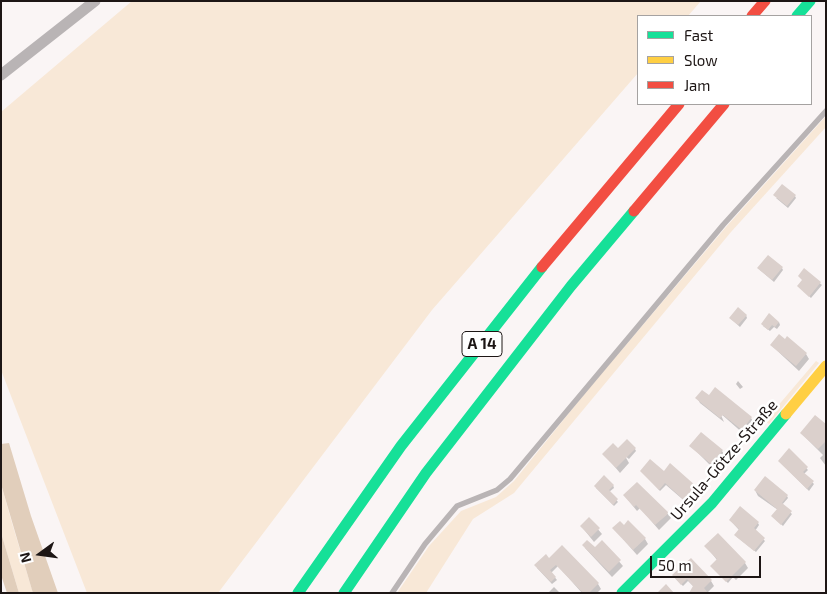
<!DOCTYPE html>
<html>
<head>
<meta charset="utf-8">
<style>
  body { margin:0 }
  #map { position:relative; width:827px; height:594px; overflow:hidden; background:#faf5f5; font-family:"Exo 2",sans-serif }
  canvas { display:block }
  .frame { position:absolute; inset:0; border:2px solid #1d1615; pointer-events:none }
  .legend { position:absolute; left:637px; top:15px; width:175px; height:90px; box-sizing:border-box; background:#fff; border:1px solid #a5a2a1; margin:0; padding:6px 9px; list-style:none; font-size:15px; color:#1d1615 }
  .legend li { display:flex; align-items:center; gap:10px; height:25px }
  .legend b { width:25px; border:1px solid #a5a2a1 }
  .north { position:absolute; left:15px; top:529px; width:50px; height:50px; -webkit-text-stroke:4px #fff; paint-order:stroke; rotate:256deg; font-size:14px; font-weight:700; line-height:20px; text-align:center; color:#1d1615 }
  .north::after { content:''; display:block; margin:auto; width:18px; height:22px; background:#1d1615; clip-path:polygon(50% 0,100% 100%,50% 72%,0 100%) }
  .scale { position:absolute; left:650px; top:556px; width:111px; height:22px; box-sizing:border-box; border:2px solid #1d1615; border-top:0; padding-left:6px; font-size:15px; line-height:18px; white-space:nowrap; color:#1d1615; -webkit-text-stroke:4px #fff; paint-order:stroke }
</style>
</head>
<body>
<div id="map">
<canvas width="827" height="594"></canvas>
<div class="frame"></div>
<ul class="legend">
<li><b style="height:6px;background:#16e098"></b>Fast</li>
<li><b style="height:6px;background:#ffcf43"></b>Slow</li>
<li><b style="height:6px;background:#f24e42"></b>Jam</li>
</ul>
<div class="north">N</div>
<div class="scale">50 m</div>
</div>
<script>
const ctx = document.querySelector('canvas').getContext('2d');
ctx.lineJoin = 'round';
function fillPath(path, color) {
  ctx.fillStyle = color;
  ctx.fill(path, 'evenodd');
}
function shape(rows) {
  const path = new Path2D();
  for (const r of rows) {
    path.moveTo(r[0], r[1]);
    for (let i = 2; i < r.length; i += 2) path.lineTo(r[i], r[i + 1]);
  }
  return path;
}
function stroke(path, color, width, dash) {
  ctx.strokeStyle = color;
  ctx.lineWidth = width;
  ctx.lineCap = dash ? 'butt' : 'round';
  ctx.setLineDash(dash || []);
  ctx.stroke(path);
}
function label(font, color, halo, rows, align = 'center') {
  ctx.font = font + ' "Exo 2",sans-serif';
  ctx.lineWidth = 5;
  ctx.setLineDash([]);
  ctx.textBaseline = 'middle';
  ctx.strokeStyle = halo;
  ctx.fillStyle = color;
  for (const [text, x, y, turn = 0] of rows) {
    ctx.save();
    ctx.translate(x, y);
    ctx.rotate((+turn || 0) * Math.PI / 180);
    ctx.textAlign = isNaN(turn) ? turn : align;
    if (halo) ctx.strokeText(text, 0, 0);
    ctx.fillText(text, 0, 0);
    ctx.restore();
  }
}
fillPath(shape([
  [132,1,701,1,688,16,638,16,638,73,432,310,218,593,87,593,1,370,1,112],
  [826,116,826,127,731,232,514,493,473,519,426,593,397,593,429,546,461,511,496,497,514,481,586,392,726,227],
  [816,361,819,363,769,424,765,421],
  [1,484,12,523,33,593,19,593,2,536]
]), '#f8e8d7');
fillPath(shape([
  [9,443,31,516,58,593,33,593,32,590,1,484,1,444],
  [1,535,2,536,19,593,7,593,2,578]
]), '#e1cebb');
fillPath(shape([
  [795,196,796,198,788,208,776,198],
  [782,268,783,270,774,282,760,270],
  [804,270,822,285,811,298,798,286,803,280],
  [746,315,747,318,740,327,730,318],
  [779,322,780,325,777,329,774,327,770,331,763,326],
  [771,345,806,354,809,359,799,371],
  [738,381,743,387,740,389,736,384],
  [697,398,713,400,751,418,754,423,745,435,720,413,724,422,700,403],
  [826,426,826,466,820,458,823,455,802,434],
  [691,446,722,451,725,456,714,469],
  [635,449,636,451,629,459,625,456,629,463,620,473,604,454,618,450],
  [789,450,808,470,804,474,814,484,809,491,779,461],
  [670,465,698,492,688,504,666,485,660,491,643,473,664,472],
  [613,485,614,488,609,492,618,502,614,506,596,488],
  [755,490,787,496,788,498,782,505,792,514,783,526,774,518,778,510,758,496],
  [624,495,668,513,671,518,659,530,640,508,637,511],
  [589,519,602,534,594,542,582,527],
  [730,520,758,523,759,525,755,531,765,541,756,552,737,537,739,530],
  [623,539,645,539,648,544,637,555],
  [602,542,623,566,612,577,585,548,595,549],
  [706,546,745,563,748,568,736,580,733,577,728,583,713,568,717,560],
  [549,560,598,584,601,589,597,593,582,593,558,566,551,573,557,580,552,584,537,568],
  [674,577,711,581,714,586,707,593,690,593,694,587,688,581,683,586],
  [554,587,560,593,548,593]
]), '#0003');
fillPath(shape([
  [782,184,796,195,787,206,773,195],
  [768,255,783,267,772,280,757,268],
  [804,268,821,282,809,297,797,286,802,280,798,276],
  [738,307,747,315,738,325,729,318],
  [769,313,779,322,775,327,772,325,768,330,761,324],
  [779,334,785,339,787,336,807,353,796,366,770,345],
  [715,387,752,417,742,430,723,415,720,418,695,398,702,390,709,395],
  [815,415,826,424,826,441,818,449,800,433],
  [701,432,723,450,711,464,689,446],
  [627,439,636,448,616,468,602,454,613,443,618,448],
  [789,448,808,467,803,472,814,481,807,489,778,461],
  [650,459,664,471,670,463,696,486,684,500,665,483,659,490,640,471],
  [604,475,614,485,609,490,618,499,613,505,594,486],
  [765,476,788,495,782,503,792,511,781,525,771,516,777,509,754,490],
  [637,482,669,513,655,525,636,505,634,507,623,495],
  [740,506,759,522,754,528,765,538,754,551,734,535,739,529,729,520],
  [589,517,600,528,591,537,580,526],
  [628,520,646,538,633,550,612,528,620,521,624,525],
  [718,533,746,562,726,582,710,566,717,559,704,546],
  [587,540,595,547,602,540,621,560,609,572,582,545],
  [562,545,599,583,589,593,583,593,556,565,550,570,556,577,551,582,534,565,546,554,549,558],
  [691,558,712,580,704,588,708,593,689,593,693,586,687,579,681,585,672,575],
  [666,584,674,593,657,593]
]), '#dbd0cc');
stroke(shape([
  [392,593,425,544,457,506,497,490,510,479,723,225,826,111]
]), '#b9b4b5', 5.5);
stroke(shape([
  [1,75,95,1]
]), '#b9b4b5', 11);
stroke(shape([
  [797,16,810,1],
  [298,593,401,446,542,267],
  [344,593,426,473,571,286,634,211],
  [622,593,712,503,786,414]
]), '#16e098', 11);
stroke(shape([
  [786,414,826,366]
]), '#ffcf43', 11);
stroke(shape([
  [752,16,765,1],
  [634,211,724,104],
  [542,267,679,104]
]), '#f24e42', 11);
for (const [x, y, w] of [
  [482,344,40]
]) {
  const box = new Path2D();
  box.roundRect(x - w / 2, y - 12.5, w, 25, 4);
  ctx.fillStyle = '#fff';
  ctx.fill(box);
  stroke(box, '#1d1615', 1);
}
label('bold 15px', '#1d1615', null, [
  ["A 14",482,344]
]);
label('16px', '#1d1615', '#fff', [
  ["Ursula-Götze-Straße",724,460,-49]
]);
</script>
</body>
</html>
